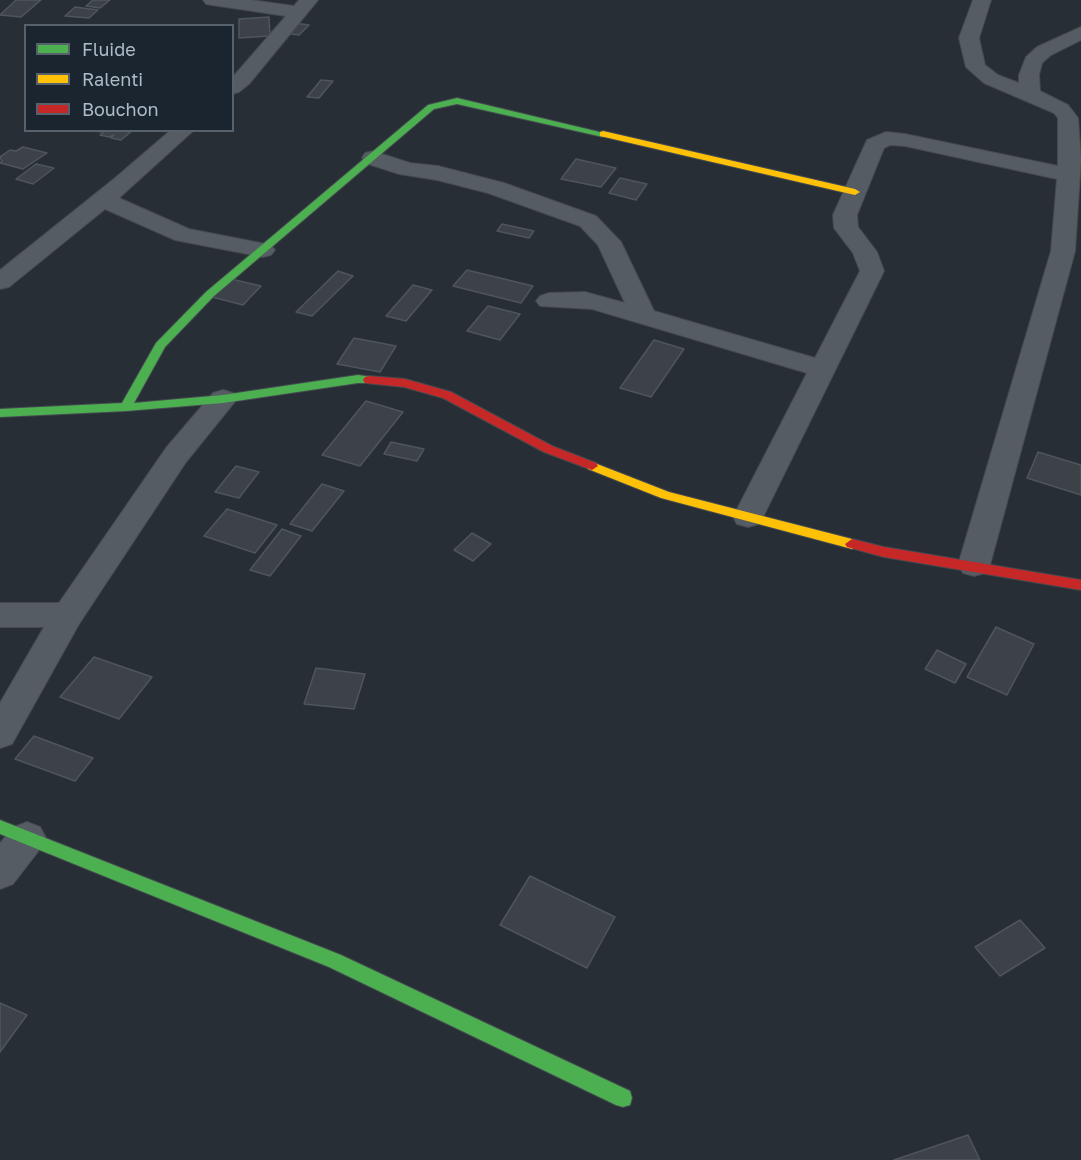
<!DOCTYPE html>
<html>
<head>
<meta charset="utf-8">
<style>
  body { margin:0 }
  #map { position:relative; width:1081px; height:1160px; overflow:hidden; background:#272e35; font-family:"Golos Text",sans-serif }
  canvas { display:block }
  .legend { position:absolute; left:24px; top:24px; width:210px; height:108px; box-sizing:border-box; background:#1a2530; border:2px solid #56616c; margin:0; padding:8px 10px; list-style:none; font-size:18px; color:#afbbc7 }
  .legend li { display:flex; align-items:center; gap:12px; height:30px }
  .legend b { width:30px; border:2px solid #56616c }
</style>
</head>
<body>
<div id="map">
<canvas width="1081" height="1160"></canvas>
<ul class="legend">
<li><b style="height:8px;background:#4caf50"></b>Fluide</li>
<li><b style="height:8px;background:#ffc107"></b>Ralenti</li>
<li><b style="height:8px;background:#c62828"></b>Bouchon</li>
</ul>
</div>
<script>
const ctx = document.querySelector('canvas').getContext('2d');
ctx.lineJoin = 'round';
function fillPath(path, color) {
  ctx.fillStyle = color;
  ctx.fill(path, 'evenodd');
}
function shape(rows) {
  const path = new Path2D();
  for (const r of rows) {
    path.moveTo(r[0], r[1]);
    for (let i = 2; i < r.length; i += 2) path.lineTo(r[i], r[i + 1]);
  }
  return path;
}
function stroke(path, color, width, dash) {
  ctx.strokeStyle = color;
  ctx.lineWidth = width;
  ctx.lineCap = dash ? 'butt' : 'round';
  ctx.setLineDash(dash || []);
  ctx.stroke(path);
}
const building = shape([
  [16,0,41,0,21,17,0,15,16,0],
  [93,0,110,0,100,8,86,6,93,0],
  [75,7,98,10,89,18,65,16,75,7],
  [269,17,270,36,239,38,239,19,269,17],
  [294,23,309,25,299,35,284,33,294,23],
  [321,80,333,81,319,98,307,97,321,80],
  [133,130,121,140,111,138,114,135,109,137,100,135,104,132,90,131,133,130],
  [23,147,47,153,23,169,0,163,2,161,0,157,10,150,16,151,23,147],
  [576,159,616,168,601,187,561,179,576,159],
  [36,164,54,168,33,184,16,179,36,164],
  [620,178,647,184,636,200,609,193,620,178],
  [502,224,534,231,529,238,497,231,502,224],
  [467,270,533,286,521,303,453,286,467,270],
  [338,271,353,276,312,316,296,312,338,271],
  [231,279,261,286,243,305,212,297,231,279],
  [413,285,432,290,406,321,386,316,413,285],
  [488,306,520,314,500,340,467,331,488,306],
  [354,338,396,346,380,372,337,364,354,338],
  [654,340,684,349,651,397,620,388,654,340],
  [366,401,403,412,360,466,322,455,366,401],
  [391,442,424,449,417,461,384,454,391,442],
  [1038,452,1081,465,1081,495,1027,478,1038,452],
  [236,466,259,472,239,498,215,492,236,466],
  [322,484,344,491,312,531,290,524,322,484],
  [227,509,277,525,255,553,204,536,227,509],
  [282,529,301,536,270,576,250,570,282,529],
  [472,533,491,544,473,561,454,550,472,533],
  [996,627,1034,644,1007,695,967,677,996,627],
  [937,650,966,664,955,683,925,669,937,650],
  [94,657,152,677,119,719,60,697,94,657],
  [316,668,365,674,354,709,304,704,316,668],
  [34,736,93,758,75,781,15,759,34,736],
  [530,876,615,917,587,968,500,925,530,876],
  [1020,920,1045,948,1000,976,975,947,1020,920],
  [0,1003,27,1015,0,1052,0,1003],
  [968,1135,980,1160,894,1160,968,1135]
]);
fillPath(building, '#3c4248');
stroke(building, '#4e565d', 1.5);
const street = shape([
  [203,0,251,0,294,6,299,0,318,0,249,84,239,92,232,94,232,78,286,16,212,5,206,4,203,0],
  [973,0,991,0,979,38,985,65,998,75,1019,83,1019,75,1026,57,1037,47,1081,27,1081,40,1051,55,1042,63,1039,75,1040,91,1068,105,1078,118,1081,159,1075,251,990,565,985,573,974,576,963,573,958,565,1051,251,1057,179,905,146,890,145,884,148,857,215,858,227,877,252,884,271,763,517,759,524,748,527,737,524,733,517,807,373,592,309,540,306,536,301,540,296,549,293,585,292,625,303,598,245,580,226,488,193,437,180,399,174,365,163,362,158,365,153,373,151,410,163,438,166,504,183,596,216,621,242,654,311,815,358,860,271,853,253,834,228,833,215,867,140,886,132,905,134,1058,166,1058,118,1054,113,984,83,966,67,959,38,973,0],
  [171,130,194,130,119,198,189,229,271,245,275,250,271,255,263,257,175,240,105,209,9,287,0,289,0,270,115,178,171,130],
  [223,390,233,393,237,399,186,462,79,624,12,744,0,748,0,703,44,627,0,627,0,603,59,603,166,448,213,393,223,390],
  [27,822,40,827,46,838,40,849,13,884,0,889,0,843,14,827,27,822]
]);
const fast = shape([
  [457,98,608,134,603,137,457,104,434,109,214,296,165,347,134,403,223,395,358,375,373,377,375,380,373,383,358,383,223,403,126,411,0,417,0,409,122,403,156,343,206,292,428,105,457,98],
  [0,820,341,955,630,1091,632,1098,630,1105,623,1107,616,1105,329,967,0,834,0,820]
]);
const slow = shape([
  [603,131,855,189,860,192,855,195,600,136,600,132,603,131],
  [592,462,669,492,852,539,859,544,852,549,661,498,588,469,586,466,592,462]
]);
const jam = shape([
  [369,376,405,379,451,392,552,446,596,463,598,466,592,470,544,452,443,398,404,387,365,383,363,380,365,377,369,376],
  [852,539,884,547,1081,580,1081,590,884,557,847,547,845,544,852,539]
]);
stroke(street, '#444a50', 2);
stroke(fast, '#444a50', 2);
stroke(slow, '#444a50', 2);
stroke(jam, '#444a50', 2);
fillPath(street, '#565c63');
fillPath(fast, '#4caf50');
fillPath(slow, '#ffc107');
fillPath(jam, '#c62828');
</script>
</body>
</html>
